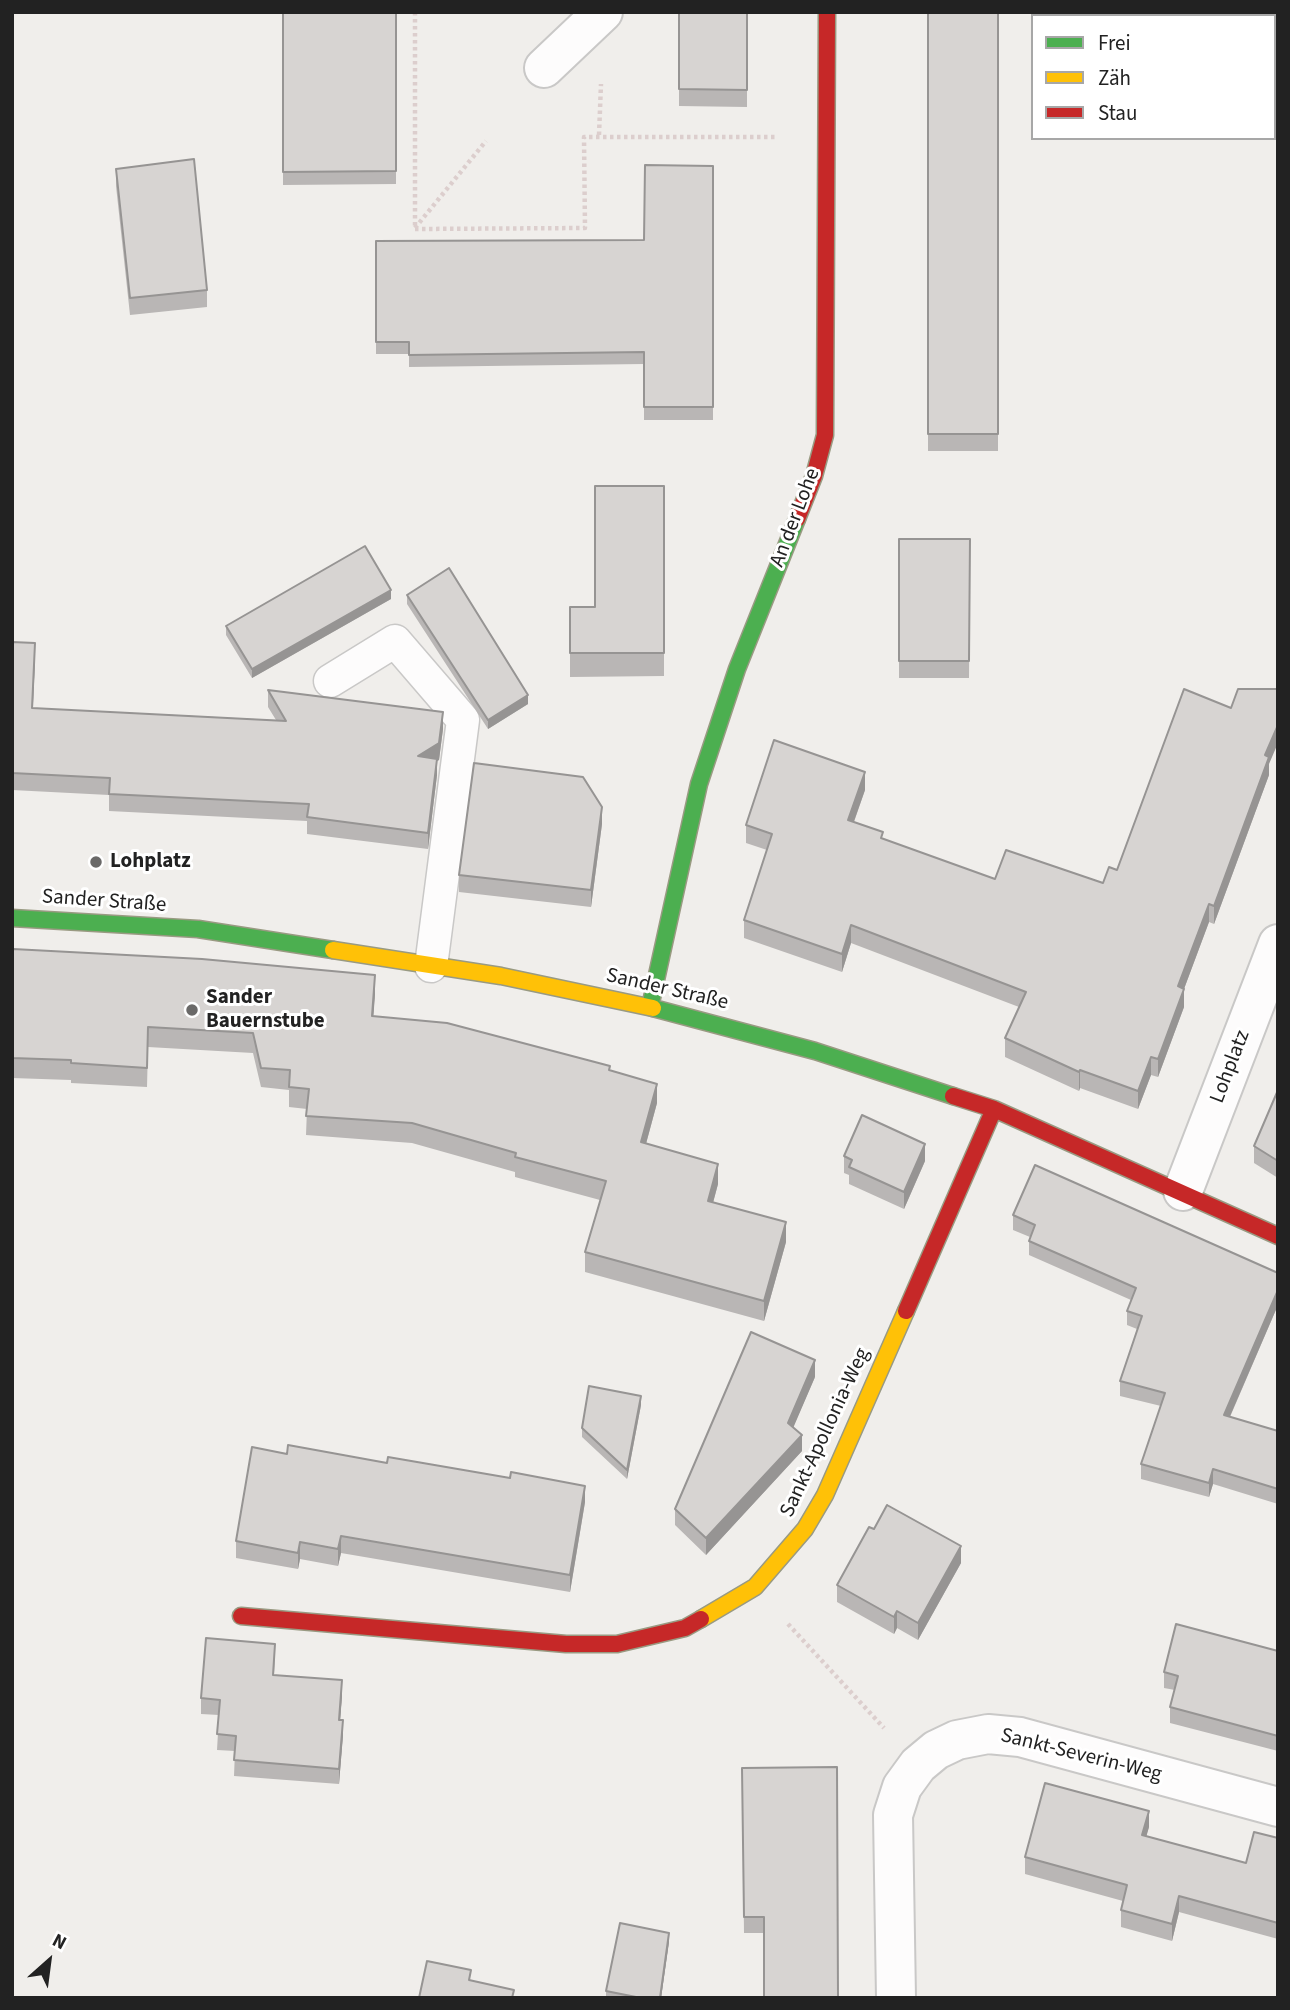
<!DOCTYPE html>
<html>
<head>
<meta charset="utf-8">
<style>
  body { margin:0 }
  #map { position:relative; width:1290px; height:2010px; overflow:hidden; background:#f0eeeb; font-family:"Source Sans 3",sans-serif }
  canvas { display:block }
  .frame { position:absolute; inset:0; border:14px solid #222; pointer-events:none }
  .legend { position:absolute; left:1031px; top:14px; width:245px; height:126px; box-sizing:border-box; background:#fff; border:2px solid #a7a7a7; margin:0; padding:9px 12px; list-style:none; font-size:21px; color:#222 }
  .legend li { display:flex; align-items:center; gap:14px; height:35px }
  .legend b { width:35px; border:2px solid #a7a7a7 }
  .north { position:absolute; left:14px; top:1926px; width:70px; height:70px; -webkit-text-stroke:5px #fff; paint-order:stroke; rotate:28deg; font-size:19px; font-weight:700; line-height:28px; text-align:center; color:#222 }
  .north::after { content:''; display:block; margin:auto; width:24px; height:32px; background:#222; clip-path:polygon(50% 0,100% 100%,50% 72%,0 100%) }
</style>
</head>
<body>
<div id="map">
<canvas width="1290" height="2010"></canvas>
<div class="frame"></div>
<ul class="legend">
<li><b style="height:9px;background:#4caf50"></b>Frei</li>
<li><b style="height:9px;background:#ffc107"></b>Zäh</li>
<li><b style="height:9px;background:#c62828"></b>Stau</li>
</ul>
<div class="north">N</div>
</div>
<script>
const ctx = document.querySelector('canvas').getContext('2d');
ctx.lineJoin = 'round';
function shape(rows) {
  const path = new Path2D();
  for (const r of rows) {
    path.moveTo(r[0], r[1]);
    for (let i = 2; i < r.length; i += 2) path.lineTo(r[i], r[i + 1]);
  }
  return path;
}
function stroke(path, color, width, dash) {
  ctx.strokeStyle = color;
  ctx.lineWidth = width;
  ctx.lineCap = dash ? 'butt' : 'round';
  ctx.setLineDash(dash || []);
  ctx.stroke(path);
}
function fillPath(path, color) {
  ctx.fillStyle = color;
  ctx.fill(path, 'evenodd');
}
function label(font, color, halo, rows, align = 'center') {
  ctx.font = font + ' "Source Sans 3",sans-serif';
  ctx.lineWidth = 6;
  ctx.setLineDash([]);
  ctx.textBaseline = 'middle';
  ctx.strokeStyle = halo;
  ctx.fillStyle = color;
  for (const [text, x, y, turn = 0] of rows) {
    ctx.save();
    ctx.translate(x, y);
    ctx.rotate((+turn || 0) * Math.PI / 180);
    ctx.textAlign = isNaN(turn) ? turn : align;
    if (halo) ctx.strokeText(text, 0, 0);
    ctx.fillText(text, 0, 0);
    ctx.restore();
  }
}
const lane = shape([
  [330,681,395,641,463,720,431,966]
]);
const street = shape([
  [544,68,603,12],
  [1183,1191,1278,944],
  [896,1998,893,1815,902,1787,918,1765,936,1750,957,1740,988,1734,1020,1737,1278,1807]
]);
const fast = shape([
  [12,918,198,929,333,950],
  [650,1007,699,784,737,669,797,519],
  [653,1008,815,1051,953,1096]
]);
const slow = shape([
  [333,950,501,976,653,1008],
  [701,1619,755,1587,805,1529,825,1495,906,1311]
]);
const jam = shape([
  [797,519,814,476,825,435,827,12],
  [953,1096,994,1109,1278,1236],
  [906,1311,994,1109],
  [241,1616,566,1644,617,1644,685,1628,701,1619]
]);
stroke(lane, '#c9c8c7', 35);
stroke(street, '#c9c8c7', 42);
stroke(fast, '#999a82', 19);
stroke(slow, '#999a82', 19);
stroke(jam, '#999a82', 19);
stroke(shape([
  [415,12,415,229,585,228,584,137,776,137],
  [599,135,601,84],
  [415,228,486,141],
  [788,1624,884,1728]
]), '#dccecd', 4.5, [3.5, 3.5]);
stroke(lane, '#fdfcfc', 32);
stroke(street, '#fdfcfc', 38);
stroke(fast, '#4caf50', 16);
stroke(slow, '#ffc107', 16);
stroke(jam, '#c62828', 16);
fillPath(shape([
  [283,12,396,12,396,184,283,185],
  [679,12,747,12,747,107,679,106],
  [928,12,998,12,998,451,928,451],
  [713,166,713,420,644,420,644,364,409,367,409,354,376,354,376,241,644,240],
  [116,169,207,290,207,307,130,315,116,186],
  [664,486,664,676,570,677,570,607,595,607],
  [899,539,970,539,969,678,899,678],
  [407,595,528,704,488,729,407,604],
  [391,599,252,678,226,635,226,626],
  [12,642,35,659,33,708,276,720,268,707,268,690,443,729,439,760,437,761,437,775,428,849,307,834,307,821,109,811,109,795,12,790],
  [1269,764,1269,775,1214,924,1209,922,1184,989,1184,1007,1158,1077,1151,1075,1138,1109,1080,1088,1079,1091,1005,1057,1005,1038,1019,1007,851,943,842,972,744,938,744,920,767,850,746,843,746,825,865,790,854,822,883,839,995,879,1103,883,1117,870],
  [602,824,591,907,459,892,459,875],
  [12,962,375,994,373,1017,610,1071,657,1103,646,1144,718,1184,713,1203,786,1242,764,1321,585,1272,585,1252,600,1200,515,1177,515,1172,412,1143,306,1135,307,1109,289,1107,289,1090,261,1087,253,1053,148,1047,147,1087,71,1083,71,1080,12,1078],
  [1278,1056,1278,1076,1277,1076,1277,1058],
  [1278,1090,1278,1178,1254,1163,1254,1146],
  [844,1156,925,1161,904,1209,849,1184,849,1175,844,1173],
  [1013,1215,1278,1305,1230,1417,1278,1431,1278,1504,1213,1484,1209,1497,1141,1479,1141,1464,1161,1406,1120,1396,1120,1381,1137,1329,1127,1325,1127,1311,1131,1300,1029,1255,1029,1241,1030,1237,1013,1230],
  [815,1377,793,1427,802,1451,706,1555,675,1525,675,1509],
  [641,1405,627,1479,582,1437,582,1428],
  [585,1502,570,1592,341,1553,338,1566,300,1559,298,1569,236,1558,236,1541],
  [874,1529,961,1563,918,1640,897,1628,894,1634,837,1602,837,1585],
  [1278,1651,1278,1751,1170,1723,1170,1707,1175,1690,1164,1688,1164,1672],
  [275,1659,274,1675,342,1696,340,1720,343,1735,339,1784,234,1776,235,1751,217,1750,219,1715,201,1714,201,1698],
  [837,1767,764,1933,744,1933,742,1768],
  [1149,1827,1146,1836,1246,1863,1278,1838,1278,1939,1179,1912,1172,1941,1121,1927,1121,1910,1123,1901,1025,1874,1025,1857],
  [669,1942,661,1998,606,1998,606,1991]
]), '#b9b6b5');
fillPath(shape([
  [391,590,391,599,252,678,252,669],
  [35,643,35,659,32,724,32,708],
  [528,695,528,704,488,729,488,720],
  [443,712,443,729,439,760,437,761,437,775,428,849,428,833,418,756],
  [1278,725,1278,743,1269,764,1269,775,1214,924,1214,906,1265,755],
  [865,772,865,790,848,838,848,820],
  [602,807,602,824,591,907,591,890],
  [1209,904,1209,922,1178,1005,1178,986],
  [851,925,851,943,842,972,842,954],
  [375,975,375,994,372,1036,372,1016],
  [1184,989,1184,1007,1158,1077,1158,1059],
  [1151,1057,1151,1075,1138,1109,1138,1091],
  [1080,1070,1080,1088,1079,1091,1079,1072],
  [657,1084,657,1103,641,1162,641,1142],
  [925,1144,925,1161,904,1209,904,1192],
  [718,1164,718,1184,708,1221,708,1201],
  [786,1222,786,1242,764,1321,764,1301],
  [1278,1290,1278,1305,1224,1430,1224,1415],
  [815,1360,815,1377,788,1440,788,1423],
  [641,1396,641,1405,627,1479,627,1470],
  [802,1435,802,1451,706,1555,706,1538],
  [1213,1469,1213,1484,1209,1497,1209,1483],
  [585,1486,585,1502,570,1592,570,1575],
  [341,1536,341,1553,338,1566,338,1549],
  [300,1542,300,1559,298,1569,298,1553],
  [961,1546,961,1563,918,1640,918,1623],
  [897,1611,897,1628,894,1634,894,1617],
  [342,1680,342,1696,339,1735,339,1720],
  [343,1720,343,1735,339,1784,339,1769],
  [1149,1811,1149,1827,1142,1852,1142,1835],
  [1179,1896,1179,1912,1172,1941,1172,1924],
  [669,1933,669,1942,661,1998,660,1998]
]), '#969493');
const building = shape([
  [283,12,396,12,396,171,283,172,283,12],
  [679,12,747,12,747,90,679,89,679,12],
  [928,12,998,12,998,434,928,434,928,12],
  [194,159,207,290,130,298,116,169,194,159],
  [645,165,713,166,713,407,644,407,644,352,409,355,409,342,376,342,376,241,644,240,645,165],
  [595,486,664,486,664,653,570,653,570,607,595,607,595,486],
  [899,539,970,539,969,661,899,661,899,539],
  [365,546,391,590,252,669,226,626,365,546],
  [449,568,528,695,488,720,407,595,449,568],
  [12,642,35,643,32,708,286,721,268,690,443,712,439,743,418,756,437,759,428,833,307,817,309,804,109,794,110,778,12,773,12,642],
  [1184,689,1231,708,1238,689,1278,689,1278,725,1265,755,1269,757,1214,906,1209,904,1178,986,1184,989,1158,1059,1151,1057,1138,1091,1080,1070,1079,1072,1005,1038,1026,992,851,925,842,954,744,920,772,834,746,825,774,740,865,772,848,820,883,832,881,838,995,879,1006,850,1103,883,1109,867,1117,870,1184,689],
  [474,763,583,777,602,807,591,890,459,875,474,763],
  [13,949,202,959,375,975,372,1016,447,1023,610,1066,609,1070,657,1084,641,1142,718,1164,708,1201,786,1222,764,1301,585,1252,606,1181,515,1157,516,1153,412,1123,306,1116,309,1089,289,1087,290,1070,261,1068,253,1033,148,1027,147,1068,71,1063,71,1060,12,1058,13,949],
  [1278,1090,1278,1161,1254,1146,1278,1090],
  [862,1115,925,1144,904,1192,849,1167,852,1160,844,1156,862,1115],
  [1035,1165,1278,1273,1278,1290,1224,1415,1278,1431,1278,1489,1213,1469,1209,1483,1141,1464,1165,1393,1120,1381,1142,1316,1127,1311,1136,1288,1029,1241,1035,1225,1013,1215,1035,1165],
  [751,1332,815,1360,788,1423,802,1435,706,1538,675,1509,751,1332],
  [589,1386,641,1396,627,1470,582,1428,589,1386],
  [288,1445,387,1463,388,1457,510,1478,511,1472,585,1486,570,1575,341,1536,338,1549,300,1542,298,1553,236,1541,252,1447,287,1454,288,1445],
  [887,1505,961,1546,918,1623,897,1611,894,1617,837,1585,869,1527,874,1529,887,1505],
  [1176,1624,1278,1651,1278,1736,1170,1707,1178,1676,1164,1672,1176,1624],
  [206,1638,275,1644,273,1675,342,1680,339,1720,343,1720,339,1769,234,1760,236,1736,217,1734,220,1700,201,1698,206,1638],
  [837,1767,838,1998,764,1998,764,1917,744,1917,742,1768,837,1767],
  [1045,1783,1149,1811,1142,1835,1246,1863,1254,1832,1278,1838,1278,1923,1179,1896,1172,1924,1121,1910,1127,1885,1025,1857,1045,1783],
  [620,1923,669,1933,660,1998,641,1998,606,1991,620,1923],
  [427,1961,471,1970,469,1980,514,1990,512,1998,419,1998,427,1961]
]);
fillPath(building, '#d7d4d2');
stroke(building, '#969493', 2);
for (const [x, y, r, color] of [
  [96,862,7,"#6a6968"],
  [192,1010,7,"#6a6968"]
]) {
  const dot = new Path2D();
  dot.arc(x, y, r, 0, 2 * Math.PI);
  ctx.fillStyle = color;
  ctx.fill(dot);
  stroke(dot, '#fff', 2.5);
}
label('21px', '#222', '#fff', [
  ["An der Lohe",796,518,-69],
  ["Sander Straße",104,902,4],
  ["Sander Straße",667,990,13],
  ["Lohplatz",1231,1067,-69],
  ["Sankt-Apollonia-Weg",826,1433,-65],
  ["Sankt-Severin-Weg",1081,1756,14]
]);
label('bold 21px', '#222', '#fff', [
  ["Lohplatz",110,862],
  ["Sander",206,998],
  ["Bauernstube",206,1022]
], 'left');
</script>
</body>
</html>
